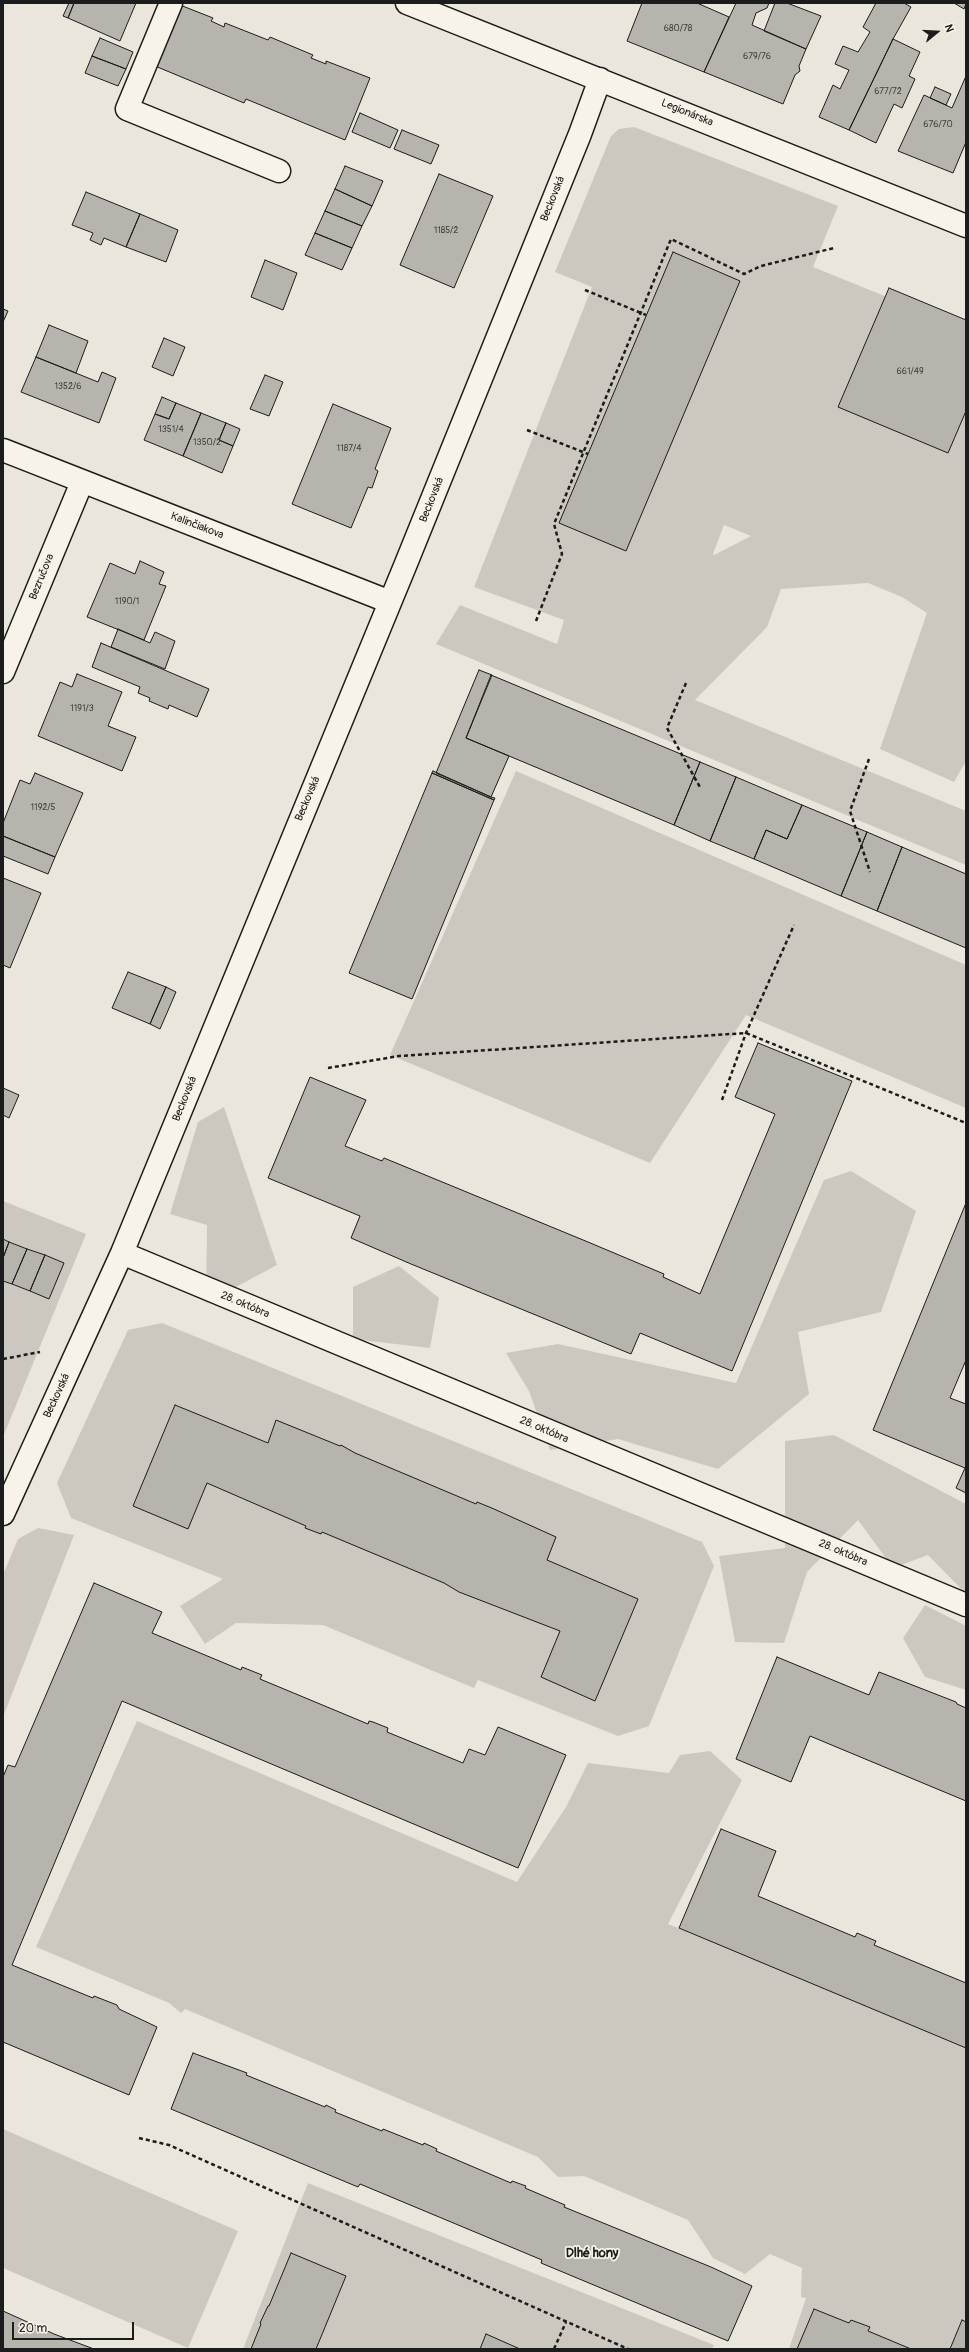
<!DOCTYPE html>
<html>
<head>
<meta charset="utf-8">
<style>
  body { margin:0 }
  #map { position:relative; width:969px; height:2352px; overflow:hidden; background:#eae6dc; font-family:Pangolin,sans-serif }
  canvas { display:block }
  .frame { position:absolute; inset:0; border:4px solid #1c1c1c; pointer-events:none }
  .north { position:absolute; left:917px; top:12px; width:40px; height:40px; -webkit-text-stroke:3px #f7f3e8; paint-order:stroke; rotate:72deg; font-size:11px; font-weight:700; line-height:16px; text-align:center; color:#1c1c1c }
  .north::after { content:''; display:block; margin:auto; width:14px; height:18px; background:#1c1c1c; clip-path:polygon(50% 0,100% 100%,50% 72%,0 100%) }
  .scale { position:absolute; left:12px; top:2322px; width:122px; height:18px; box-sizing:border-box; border:2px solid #1c1c1c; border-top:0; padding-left:5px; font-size:12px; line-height:14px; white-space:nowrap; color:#1c1c1c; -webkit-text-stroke:3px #f7f3e8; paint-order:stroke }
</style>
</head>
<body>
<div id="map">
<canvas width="969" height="2352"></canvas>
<div class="frame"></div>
<div class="north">N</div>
<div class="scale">20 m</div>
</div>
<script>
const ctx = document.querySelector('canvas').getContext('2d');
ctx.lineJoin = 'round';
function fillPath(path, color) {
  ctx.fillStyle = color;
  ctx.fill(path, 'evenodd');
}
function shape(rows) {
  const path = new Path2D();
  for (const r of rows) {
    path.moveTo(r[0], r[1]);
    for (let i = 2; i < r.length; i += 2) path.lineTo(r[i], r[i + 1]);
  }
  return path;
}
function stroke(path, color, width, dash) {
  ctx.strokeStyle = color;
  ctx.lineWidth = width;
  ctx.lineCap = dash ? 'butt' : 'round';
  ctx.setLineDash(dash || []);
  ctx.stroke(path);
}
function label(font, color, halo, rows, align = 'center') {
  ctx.font = font + ' Pangolin,sans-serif';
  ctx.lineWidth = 3.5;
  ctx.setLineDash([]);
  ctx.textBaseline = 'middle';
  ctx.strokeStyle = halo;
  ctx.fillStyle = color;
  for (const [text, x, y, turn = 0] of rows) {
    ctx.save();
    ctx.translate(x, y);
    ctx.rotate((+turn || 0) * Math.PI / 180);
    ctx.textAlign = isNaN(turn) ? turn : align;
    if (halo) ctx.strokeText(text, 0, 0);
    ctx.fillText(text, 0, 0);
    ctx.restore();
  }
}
fillPath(shape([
  [634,127,838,206,813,267,966,329,966,761,954,782,880,749,927,613,902,597,868,583,781,589,767,627,695,700,966,811,966,865,436,644,460,605,557,644,564,620,474,587,592,287,555,272,611,136,619,129],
  [724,525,751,536,714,555,713,554],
  [516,771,966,965,966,1108,746,1015,650,1163,390,1055],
  [224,1107,277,1265,206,1303,207,1225,170,1214,198,1122],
  [851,1171,916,1211,881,1312,798,1332,809,1394,718,1469,618,1439,550,1450,529,1391,506,1353,558,1344,736,1383,824,1180],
  [3,1201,86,1234,3,1437],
  [399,1266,439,1298,430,1348,353,1339,353,1287],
  [162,1323,702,1542,714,1566,649,1726,618,1736,478,1680,474,1688,323,1625,236,1623,205,1644,180,1606,223,1579,71,1518,57,1483,128,1330],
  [834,1435,966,1504,966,1594,928,1555,893,1568,858,1520,807,1572,784,1643,735,1642,719,1556,785,1548,785,1441],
  [38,1528,74,1535,3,1717,3,1575,18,1539],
  [925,1605,966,1626,966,1690,925,1677,903,1638],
  [137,1721,517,1882,566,1807,588,1763,669,1773,680,1755,710,1751,742,1780,668,1924,966,2039,966,2349,789,2349,806,2298,801,2297,802,2268,770,2254,745,2274,713,2258,688,2220,584,2176,558,2177,538,2157,185,2009,181,2013,169,2003,36,1947],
  [3,2129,238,2231,188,2348,3,2268],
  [308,2183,714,2345,712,2349,243,2349]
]), '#ccc8c0');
const building = shape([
  [69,3,74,3,68,18,63,16,69,3],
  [74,3,136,3,120,41,68,18,74,3],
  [642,3,697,3,729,17,704,72,627,41,642,3],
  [736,3,769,3,767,8,756,13,752,25,806,49,799,66,800,71,795,75,783,104,704,72,736,3],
  [775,3,787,3,821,16,806,49,764,31,775,3],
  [876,3,904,3,911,7,893,39,849,130,819,117,833,85,840,89,849,70,835,64,843,46,858,52,870,32,863,27,876,3],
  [954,3,966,3,966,4,964,9,954,3],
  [180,5,213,18,211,21,224,27,225,23,268,40,270,37,313,55,311,58,326,64,326,61,370,78,345,140,246,99,244,103,155,66,180,5],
  [100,38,133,52,126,69,92,56,100,38],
  [893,39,920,52,909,76,915,79,902,108,894,104,876,143,849,130,893,39],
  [92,56,126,69,118,86,85,73,92,56],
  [966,76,966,142,953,173,898,151,924,95,952,108,966,76],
  [935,87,951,94,946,105,930,98,935,87],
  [360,113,398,130,390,148,352,132,360,113],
  [402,130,439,145,431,164,394,149,402,130],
  [345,166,383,181,372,206,335,189,345,166],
  [439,174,493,196,454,288,400,265,439,174],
  [335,189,372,206,362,226,325,211,335,189],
  [86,192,140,214,126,247,104,238,101,245,90,240,93,233,72,225,86,192],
  [325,211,362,226,352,248,315,233,325,211],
  [140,214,178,230,166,262,126,247,140,214],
  [315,233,352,248,342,270,305,255,315,233],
  [673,252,740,281,626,551,559,523,673,252],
  [265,260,297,273,283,310,251,297,265,260],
  [889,288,966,320,966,411,948,453,838,407,889,288],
  [3,309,8,311,3,322,3,309],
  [49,325,88,341,76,373,36,357,49,325],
  [164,338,185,347,173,376,152,367,164,338],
  [36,357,98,382,102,372,116,378,99,423,21,392,36,357],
  [265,375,283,382,269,416,250,409,265,375],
  [162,397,176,403,169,419,155,414,162,397],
  [176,403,201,413,183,456,144,440,155,414,169,419,176,403],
  [333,404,391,428,375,469,378,471,372,488,368,487,351,528,292,504,333,404],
  [201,413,226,423,219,440,233,446,222,473,183,456,201,413],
  [226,423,240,429,233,446,219,440,226,423],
  [140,561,164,572,159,584,166,586,144,640,87,617,110,563,135,574,140,561],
  [118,629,150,643,155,632,175,641,165,669,111,647,118,629],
  [101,643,209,689,197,717,169,705,168,709,149,701,150,698,138,693,140,687,92,667,101,643],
  [479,670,492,675,466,738,509,756,491,797,436,773,479,670],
  [77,674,122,692,108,726,136,737,122,771,38,736,60,682,72,687,77,674],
  [491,675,700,762,674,825,466,738,491,675],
  [700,762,736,777,710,841,674,825,700,762],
  [433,771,491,797,495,798,494,800,432,773,433,771],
  [35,773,83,793,55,857,3,836,3,823,20,780,30,784,35,773],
  [432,773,494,800,412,999,349,973,432,773],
  [736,777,802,805,787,839,766,830,754,859,710,841,736,777],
  [802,805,867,832,841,896,754,859,766,830,787,839,802,805],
  [867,832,902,847,877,911,841,896,867,832],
  [3,836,55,857,48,874,3,856,3,836],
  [902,847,966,874,966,948,877,911,902,847],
  [3,878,41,893,10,968,3,965,3,878],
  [128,972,166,987,150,1024,112,1008,128,972],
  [166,987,176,992,160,1029,150,1024,166,987],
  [758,1043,852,1081,732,1371,640,1333,631,1354,411,1264,351,1238,360,1216,268,1178,310,1077,366,1100,345,1146,382,1161,384,1158,588,1242,664,1274,663,1277,700,1294,775,1114,735,1097,758,1043],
  [3,1088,19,1095,9,1118,3,1115,3,1088],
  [966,1203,966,1360,950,1398,966,1404,966,1493,956,1488,965,1468,873,1430,966,1203],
  [3,1239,9,1242,3,1258,3,1239],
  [9,1242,27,1249,12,1284,3,1281,3,1258,9,1242],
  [27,1249,45,1255,30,1291,12,1284,27,1249],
  [45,1255,64,1263,49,1299,30,1291,45,1255],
  [175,1405,268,1443,276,1420,340,1446,341,1445,355,1453,476,1504,477,1502,494,1509,556,1537,547,1560,638,1599,595,1701,541,1677,560,1631,459,1592,444,1583,322,1532,321,1534,305,1528,306,1526,207,1483,188,1529,133,1506,175,1405],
  [94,1583,162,1612,152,1633,241,1670,242,1667,262,1675,260,1679,368,1724,369,1721,373,1722,388,1728,387,1732,463,1763,469,1749,485,1755,498,1727,566,1755,518,1868,122,1701,12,1965,93,1998,94,1996,117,2005,119,2009,157,2027,129,2095,3,2042,3,1777,8,1765,15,1767,94,1583],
  [777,1657,869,1695,879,1672,956,1702,957,1704,966,1708,966,1801,810,1736,791,1782,736,1759,777,1657],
  [721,1829,776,1851,758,1896,855,1937,857,1933,876,1941,874,1945,966,1983,966,2048,679,1928,721,1829],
  [193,2053,247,2073,246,2075,325,2107,326,2105,336,2110,335,2112,382,2131,383,2129,423,2145,424,2143,437,2149,436,2151,511,2183,512,2181,526,2186,525,2188,565,2205,564,2207,711,2267,752,2286,728,2341,541,2263,542,2260,360,2184,358,2187,171,2109,193,2053],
  [291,2253,346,2276,316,2349,251,2349,261,2324,260,2323,268,2306,269,2306,291,2253],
  [814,2309,849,2323,851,2320,870,2327,868,2331,911,2349,797,2349,814,2309],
  [3,2311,54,2334,94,2349,3,2349,3,2311],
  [962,2320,966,2322,966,2349,950,2349,962,2320],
  [486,2334,520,2349,480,2349,486,2334]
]);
fillPath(building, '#b6b4ac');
stroke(building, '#1c1c1c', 1);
const lane = shape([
  [171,3,127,109,279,171]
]);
const street = shape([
  [407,3,966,226],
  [3,450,390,602],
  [3,672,82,482],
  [122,1253,966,1605],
  [3,1514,122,1253,405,566,580,134,600,79]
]);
stroke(lane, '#1c1c1c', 25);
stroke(street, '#1c1c1c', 25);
stroke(shape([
  [585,290,646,315],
  [527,430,588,454],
  [536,621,562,554,554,524,671,239,744,274,761,266,834,248],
  [686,683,667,728,701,789],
  [869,759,850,811,870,872],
  [328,1068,399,1056,746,1033,966,1123],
  [722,1100,746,1033,794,925],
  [3,1359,40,1352],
  [139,2138,169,2145,628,2349],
  [554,2349,566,2322]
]), '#1c1c1c', 2.5, [4, 3]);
stroke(lane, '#f7f3e8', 22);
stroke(street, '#f7f3e8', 22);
label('9px', '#424240', null, [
  ["680/78",678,29],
  ["679/76",757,57],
  ["677/72",888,92],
  ["676/70",938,125],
  ["1185/2",446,231],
  ["661/49",910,372],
  ["1352/6",68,387],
  ["1351/4",171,430],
  ["1350/2",207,443],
  ["1187/4",349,449],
  ["1190/1",127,602],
  ["1191/3",82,709],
  ["1192/5",43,808]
]);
label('11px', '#1c1c1c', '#f7f3e8', [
  ["Legionárska",687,113,22],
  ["Beckovská",553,199,-68],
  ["Beckovská",432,500,-68],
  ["Kalinčiakova",197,526,21],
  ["Bezručova",42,577,-68],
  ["Beckovská",308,799,-67],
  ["Beckovská",185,1099,-68],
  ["28. októbra",245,1305,23],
  ["Beckovská",57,1396,-65],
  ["28. októbra",544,1430,23],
  ["28. októbra",843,1553,23]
]);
label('bold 13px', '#1c1c1c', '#f7f3e8', [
  ["Dlhé hony",592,2254]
]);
</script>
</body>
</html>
